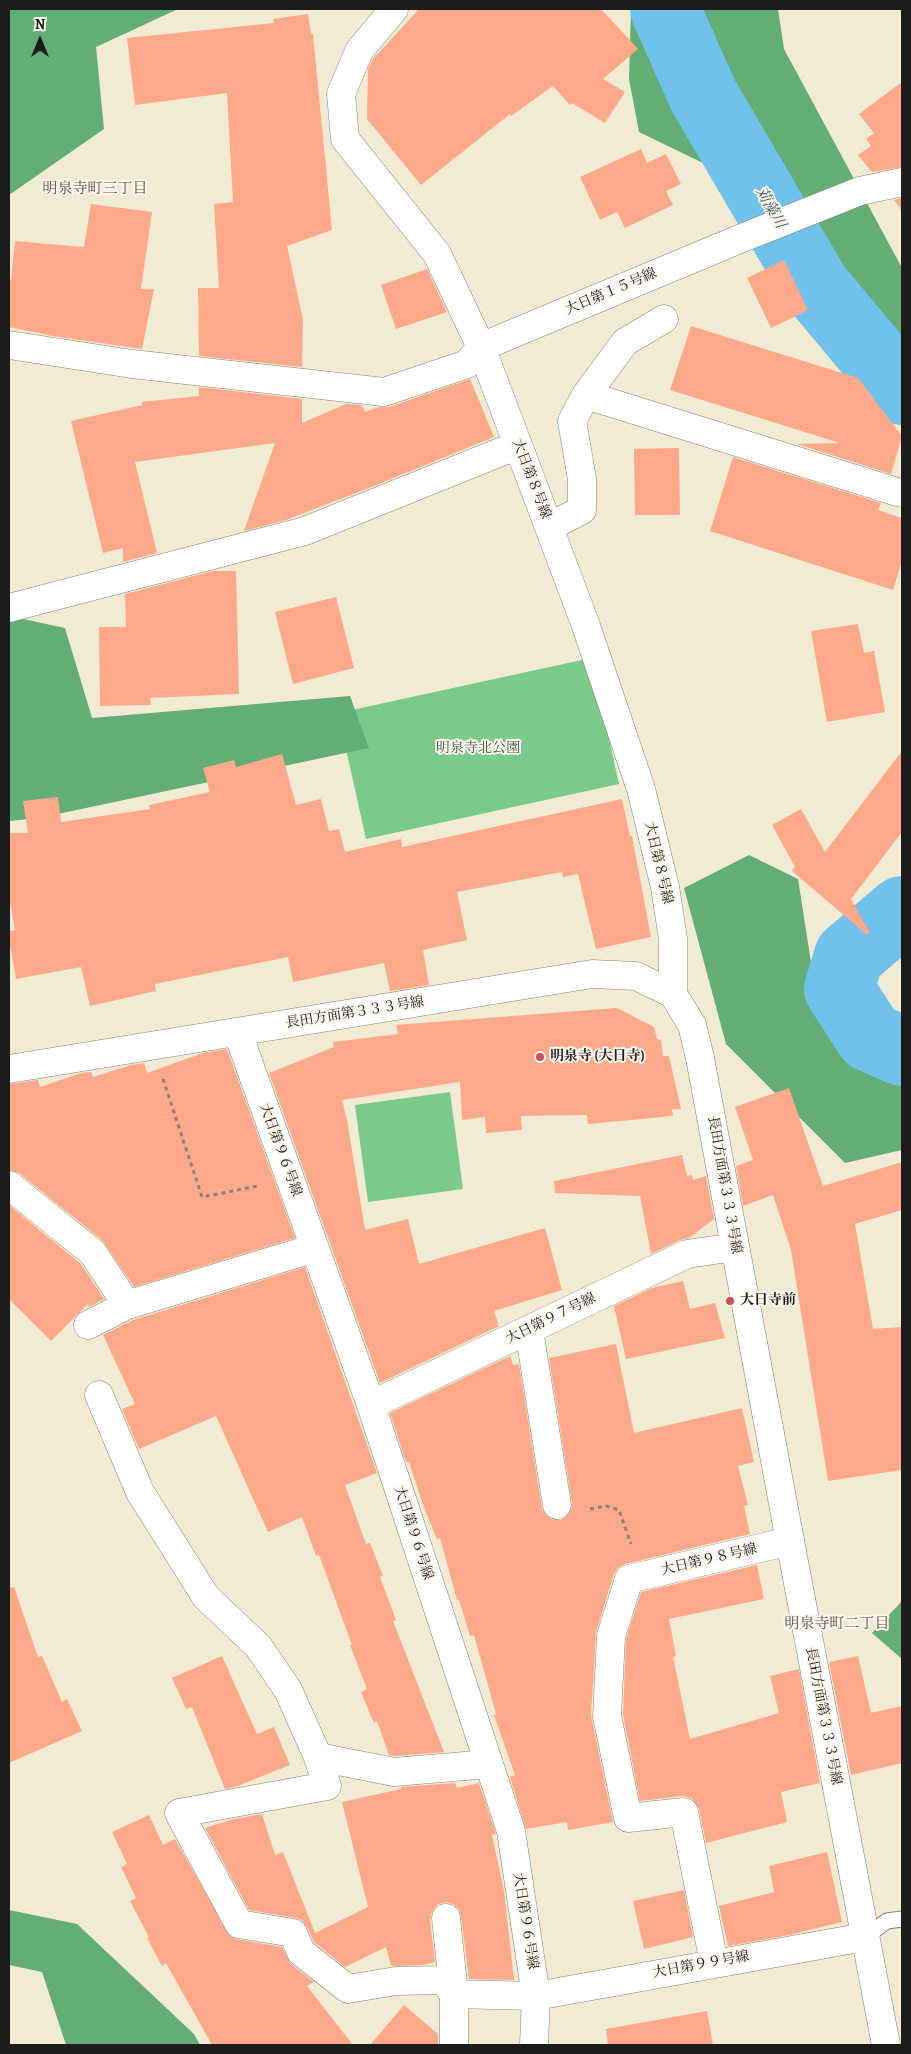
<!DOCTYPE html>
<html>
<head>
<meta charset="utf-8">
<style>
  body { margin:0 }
  #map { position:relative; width:911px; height:2054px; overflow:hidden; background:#f1ebd3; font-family:Alegreya,serif }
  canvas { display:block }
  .frame { position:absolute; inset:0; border:10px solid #1c1c1c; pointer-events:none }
  .north { position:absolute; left:15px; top:15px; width:50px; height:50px; -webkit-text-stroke:4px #fbf7ec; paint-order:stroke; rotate:0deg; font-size:14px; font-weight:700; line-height:20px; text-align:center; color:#1c1c1c }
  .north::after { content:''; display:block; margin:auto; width:18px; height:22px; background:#1c1c1c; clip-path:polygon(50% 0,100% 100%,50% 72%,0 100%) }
</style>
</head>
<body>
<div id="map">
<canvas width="911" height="2054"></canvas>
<div class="frame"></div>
<div class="north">N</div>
</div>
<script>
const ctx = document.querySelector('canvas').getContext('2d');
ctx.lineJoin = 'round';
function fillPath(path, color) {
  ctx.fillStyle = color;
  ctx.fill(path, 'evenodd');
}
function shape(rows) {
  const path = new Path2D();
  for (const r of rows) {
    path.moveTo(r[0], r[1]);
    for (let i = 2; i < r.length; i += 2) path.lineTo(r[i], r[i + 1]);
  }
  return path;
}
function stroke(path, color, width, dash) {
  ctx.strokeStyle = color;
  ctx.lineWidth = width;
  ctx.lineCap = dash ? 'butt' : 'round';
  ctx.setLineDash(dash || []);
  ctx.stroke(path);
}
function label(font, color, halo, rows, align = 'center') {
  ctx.font = font + ' Alegreya,"Noto Serif JP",serif';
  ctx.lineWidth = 4;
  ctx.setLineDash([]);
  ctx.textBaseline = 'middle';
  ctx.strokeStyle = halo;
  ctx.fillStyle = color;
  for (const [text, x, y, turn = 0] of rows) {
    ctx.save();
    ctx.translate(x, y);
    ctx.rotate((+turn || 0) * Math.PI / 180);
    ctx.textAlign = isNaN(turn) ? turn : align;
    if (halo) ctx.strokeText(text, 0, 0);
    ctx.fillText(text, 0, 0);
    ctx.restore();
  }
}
fillPath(shape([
  [591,658,619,784,366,839,338,713],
  [450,1092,463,1189,368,1202,355,1105]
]), '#7aca8b');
fillPath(shape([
  [9,9,178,9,96,47,104,129,9,195],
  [631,9,778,9,784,49,902,268,902,387,738,180,639,132,629,79],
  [9,616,65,628,92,718,350,696,369,748,39,818,9,821],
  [749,855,798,879,815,988,902,1063,902,1150,845,1163,726,1044,684,888],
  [902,1601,902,1659,872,1633],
  [9,1910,77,1924,194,2034,200,2045,66,2045,42,1972,9,1965]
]), '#63ae77');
stroke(shape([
  [665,9,703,95,815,286,902,390],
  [902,911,849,956,839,989,870,1037,902,1051]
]), '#70c1eb', 70);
fillPath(shape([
  [419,9,601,9,638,49,603,79,625,92,605,123,572,103,570,105,553,86,511,116,510,114,421,185,367,119,368,69,373,59],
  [308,14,311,34,313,34,332,230,287,246,303,320,302,367,199,356,198,288,219,288,214,204,233,202,227,93,135,105,127,38,274,23,273,19],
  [902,82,902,167,872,172,858,155,871,146,866,139,874,133,859,114],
  [641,149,647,163,666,154,681,184,666,191,673,205,625,228,617,212,600,220,580,177],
  [902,198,902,211,894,200],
  [91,204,152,212,141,289,154,289,142,349,53,336,9,327,9,280,11,280,15,241,84,247],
  [784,260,808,310,771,328,747,278],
  [427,269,447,312,396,329,381,285],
  [691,326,858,378,902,436,891,474,797,444,840,443,670,390],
  [470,379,494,437,374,486,286,520,244,531,275,443,135,462,157,553,123,562,123,548,103,553,71,421,142,405,142,402,199,396,199,387,302,399,302,423,346,404,362,405,365,412,379,407,389,407],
  [679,448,680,515,635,515,634,449],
  [733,457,881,503,878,510,902,518,902,561,893,590,710,531],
  [213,571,236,571,239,694,150,698,151,705,100,706,99,627,126,627,125,594],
  [336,597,354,668,293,684,275,612],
  [858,624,864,653,874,651,885,712,827,722,811,631],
  [902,751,902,832,851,899,870,933,867,935,792,871,795,867,772,825,801,809,825,852],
  [282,754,296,805,321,799,329,831,339,829,345,852,401,839,402,847,622,799,630,836,632,836,651,937,596,949,578,874,563,877,562,872,457,892,467,940,423,950,429,985,390,991,384,963,293,982,288,957,155,984,156,991,90,1006,81,967,16,979,9,940,9,931,15,930,9,896,9,833,28,833,23,801,58,797,61,822,150,809,149,805,210,792,203,768,234,760,236,767],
  [617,1008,654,1027,657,1039,661,1040,663,1056,669,1056,681,1109,672,1109,673,1116,588,1124,587,1115,521,1116,522,1130,486,1133,485,1117,462,1120,460,1082,342,1100,347,1120,365,1230,408,1219,419,1264,545,1228,562,1290,494,1311,499,1326,380,1383,269,1073,334,1047,333,1042,398,1034,396,1025],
  [227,1049,295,1238,134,1287,103,1241,19,1173,9,1170,9,1084,38,1080,40,1087,81,1073,91,1072,93,1077,131,1065,144,1063,147,1073,203,1053],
  [789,1088,823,1186,902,1162,902,1210,855,1224,873,1329,902,1327,902,1470,828,1481,791,1250,773,1195,743,1206,736,1166,753,1160,735,1107],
  [682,1155,687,1176,692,1175,693,1180,706,1176,714,1219,689,1238,680,1240,651,1254,640,1196,555,1193,554,1181],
  [9,1205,81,1264,104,1299,89,1307,88,1304,51,1341,9,1299],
  [305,1267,377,1473,345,1485,366,1544,370,1543,383,1576,380,1577,396,1620,393,1621,444,1752,395,1756,389,1755,377,1721,374,1723,361,1692,367,1689,350,1645,352,1645,319,1555,316,1556,302,1517,268,1532,216,1416,139,1449,122,1409,135,1404,103,1335,133,1320],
  [683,1281,690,1309,715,1303,725,1338,626,1359,614,1306,652,1288],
  [616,1344,634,1433,742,1408,754,1462,738,1466,748,1505,744,1506,750,1534,625,1564,618,1568,614,1574,596,1632,591,1715,613,1822,568,1830,567,1822,526,1829,510,1777,515,1775,494,1715,496,1714,474,1635,470,1636,459,1600,457,1600,440,1538,437,1539,425,1510,409,1462,406,1462,390,1413,510,1356,513,1365,519,1364,542,1508,545,1514,551,1519,560,1520,566,1517,571,1511,572,1503,549,1358],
  [757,1565,764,1599,669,1619,676,1656,673,1657,690,1739,779,1713,770,1676,799,1669,820,1783,781,1792,787,1822,706,1843,699,1809,692,1798,682,1796,640,1801,623,1715,626,1639,641,1592],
  [14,1587,38,1657,42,1656,62,1702,67,1699,82,1731,9,1763,9,1588],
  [222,1656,257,1734,274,1727,290,1765,235,1787,225,1789,192,1707,186,1709,172,1678],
  [858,1656,871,1713,902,1706,902,1763,851,1775,829,1662],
  [455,1783,457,1788,479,1783,496,1834,492,1835,504,1891,514,1980,469,1979,461,1916,459,1909,453,1904,445,1902,437,1905,432,1912,430,1920,435,1962,424,1965,391,1966,386,1947,345,1967,314,1942,307,1927,302,1920,296,1918,249,1910,205,1828,234,1819,262,1814,275,1855,283,1852,315,1933,368,1907,342,1802,401,1789,401,1787],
  [149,1815,163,1845,175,1839,230,1936,236,1939,282,1947,291,1964,314,1982,307,1986,353,2045,212,2045,166,1963,162,1966,147,1938,149,1937,130,1901,136,1898,121,1867,127,1864,112,1832],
  [827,1852,842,1922,789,1935,728,1946,719,1906,774,1892,769,1866],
  [684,1890,693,1937,644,1949,633,1901],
  [404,2005,438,2034,438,2045,370,2045],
  [707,2011,713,2045,608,2045,606,2029]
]), '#fda98a');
const service = shape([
  [865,1937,887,1921,902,1919]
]);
const minor = shape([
  [394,9,359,51,341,94,345,139,437,254,481,347,585,623,641,789,665,887,673,939,673,994],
  [9,345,132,364,384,392,467,364,481,347,742,238,860,191,902,182],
  [586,395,897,492],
  [549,527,582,510,582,479,572,421,586,395,625,342,664,319],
  [9,608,305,531,518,445],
  [238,1033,371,1405,511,1831,536,1996,534,2045],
  [9,1185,93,1253,127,1305],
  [88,1325,127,1305,315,1248],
  [529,1330,557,1505],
  [99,1395,140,1492,206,1597,258,1646,288,1690,318,1757,327,1786,179,1813,239,1924,293,1933,301,1952,348,1989,396,1981,443,1980,454,1994,536,1996,865,1937],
  [371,1405,687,1254,735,1247],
  [318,1757,394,1772,489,1764],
  [446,1918,454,1994,454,2045],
  [714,1963,684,1812,628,1818,607,1716,611,1636,629,1579,790,1541]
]);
const tertiary = shape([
  [9,1069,592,974,636,976,673,994,692,1025,700,1058,790,1541,886,2045]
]);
stroke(service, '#868478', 17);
stroke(minor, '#868478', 29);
stroke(tertiary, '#868478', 29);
stroke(shape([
  [163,1079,202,1197,258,1186],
  [590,1509,606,1506,619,1510,631,1544]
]), '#868478', 3, [4, 4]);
stroke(service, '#fff', 15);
stroke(minor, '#fff', 28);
stroke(tertiary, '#fff', 28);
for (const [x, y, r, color] of [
  [540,1057,5,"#d1495b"],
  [730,1301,5,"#d1495b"]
]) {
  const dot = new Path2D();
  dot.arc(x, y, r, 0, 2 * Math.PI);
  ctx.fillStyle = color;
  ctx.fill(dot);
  stroke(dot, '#fbf7ec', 2);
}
label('14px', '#1c1c1c', '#fbf7ec', [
  ["大日第１５号線",611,292,-23],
  ["大日第８号線",531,479,69],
  ["大日第８号線",658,863,77],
  ["長田方面第３３３号線",355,1013,-9],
  ["大日第９６号線",280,1150,70],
  ["長田方面第３３３号線",724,1185,80],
  ["大日第９７号線",551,1319,-26],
  ["大日第９６号線",413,1533,72],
  ["大日第９８号線",709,1560,-13],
  ["長田方面第３３３号線",823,1716,79],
  ["大日第９６号線",525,1921,81],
  ["大日第９９号線",701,1965,-10]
]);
label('14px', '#3d5943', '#fbf7ec', [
  ["明泉寺北公園",478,749]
]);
label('bold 14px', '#1c1c1c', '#fbf7ec', [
  ["明泉寺 (大日寺)",550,1057],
  ["大日寺前",740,1301]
], 'left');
label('15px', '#6b4d42', '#fbf7ec', [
  ["明泉寺町三丁目",95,189],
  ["明泉寺町二丁目",837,1624]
]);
label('italic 15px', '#395664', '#fbf7ec', [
  ["苅藻川",770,208,60]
]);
</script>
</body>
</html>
